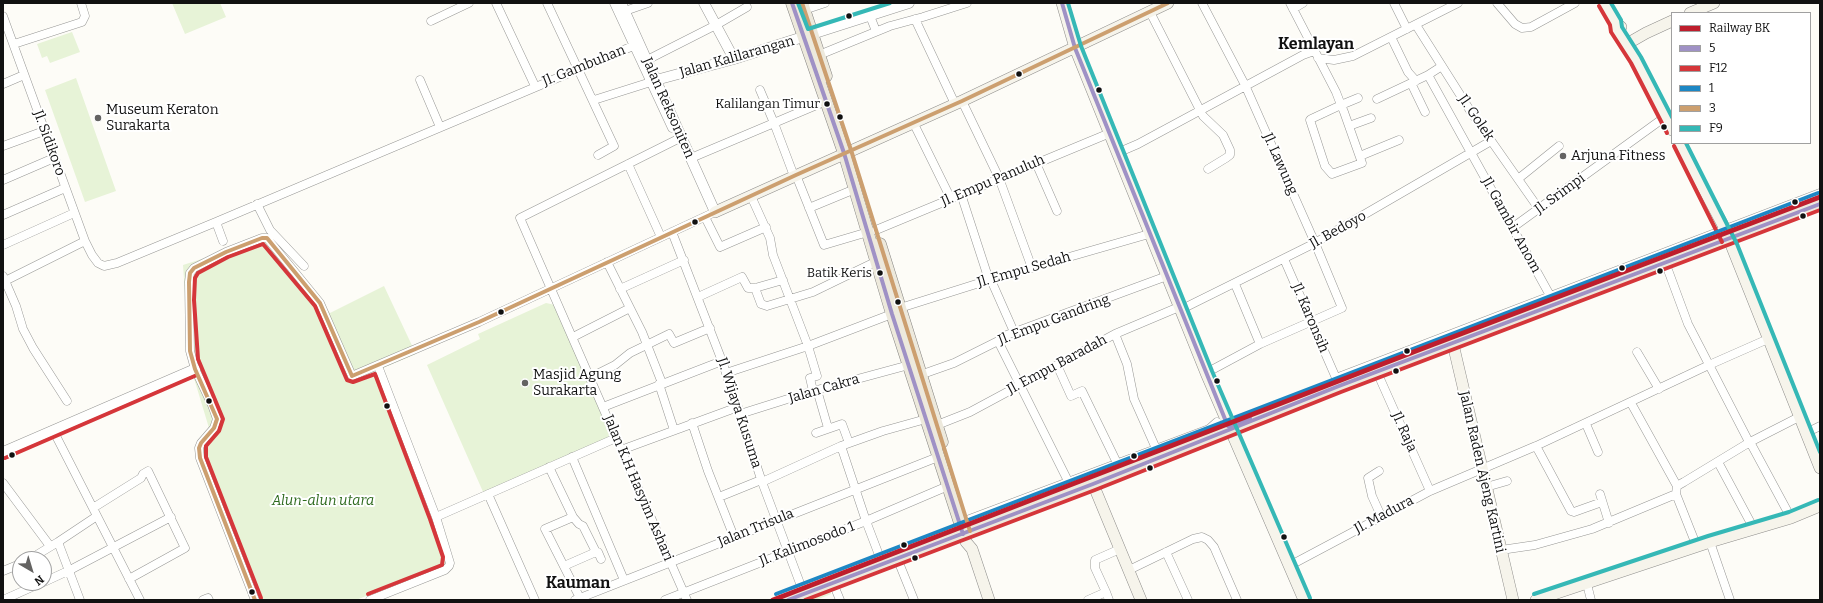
<!DOCTYPE html>
<html>
<head>
<meta charset="utf-8">
<style>
  body { margin:0 }
  #map { position:relative; width:1823px; height:603px; overflow:hidden; background:#fdfcf7; font-family:Bitter,serif }
  canvas { display:block }
  .frame { position:absolute; inset:0; border:4px solid #111; pointer-events:none }
  .legend { position:absolute; left:1671px; top:12px; width:140px; height:132px; box-sizing:border-box; background:#fff; border:1px solid #a0a0a0; margin:0; padding:5px 7px; list-style:none; font-size:12px; color:#111 }
  .legend li { display:flex; align-items:center; gap:8px; height:20px }
  .legend b { width:20px; border:1px solid #a0a0a0 }
  .north { position:absolute; left:12px; top:551px; width:40px; height:40px; box-sizing:border-box; background:#fff; border:1px solid #a0a0a0; border-radius:50%; rotate:142deg; font-size:11px; font-weight:700; line-height:16px; text-align:center; color:#111 }
  .north::after { content:''; display:block; margin:auto; width:14px; height:18px; background:#646362; clip-path:polygon(50% 0,100% 100%,50% 72%,0 100%) }
</style>
</head>
<body>
<div id="map">
<canvas width="1823" height="603"></canvas>
<div class="frame"></div>
<ul class="legend">
<li><b style="height:5px;background:#be1e2d"></b>Railway BK</li>
<li><b style="height:5px;background:#9f91c5"></b>5</li>
<li><b style="height:5px;background:#d5363a"></b>F12</li>
<li><b style="height:5px;background:#1d87c4"></b>1</li>
<li><b style="height:5px;background:#cc9f6f"></b>3</li>
<li><b style="height:5px;background:#35b8b6"></b>F9</li>
</ul>
<div class="north">N</div>
</div>
<script>
const ctx = document.querySelector('canvas').getContext('2d');
ctx.lineJoin = 'round';
function fillPath(path, color) {
  ctx.fillStyle = color;
  ctx.fill(path, 'evenodd');
}
function shape(rows) {
  const path = new Path2D();
  for (const r of rows) {
    path.moveTo(r[0], r[1]);
    for (let i = 2; i < r.length; i += 2) path.lineTo(r[i], r[i + 1]);
  }
  return path;
}
function stroke(path, color, width, dash) {
  ctx.strokeStyle = color;
  ctx.lineWidth = width;
  ctx.lineCap = dash ? 'butt' : 'round';
  ctx.setLineDash(dash || []);
  ctx.stroke(path);
}
function label(font, color, halo, rows, align = 'center') {
  ctx.font = font + ' Bitter,serif';
  ctx.lineWidth = 4;
  ctx.setLineDash([]);
  ctx.textBaseline = 'middle';
  ctx.strokeStyle = halo;
  ctx.fillStyle = color;
  for (const [text, x, y, turn = 0] of rows) {
    ctx.save();
    ctx.translate(x, y);
    ctx.rotate((+turn || 0) * Math.PI / 180);
    ctx.textAlign = isNaN(turn) ? turn : align;
    if (halo) ctx.strokeText(text, 0, 0);
    ctx.fillText(text, 0, 0);
    ctx.restore();
  }
}
fillPath(shape([
  [172,3,220,3,226,17,185,34],
  [72,32,80,52,50,63,47,56,42,58,37,44],
  [76,78,116,191,85,202,45,90],
  [267,238,287,259,330,313,384,286,416,354,366,375,373,373,377,375,446,560,447,563,443,566,356,600,261,600,202,452,207,440,212,438,190,365,183,265],
  [546,303,555,305,611,429,607,441,484,494,427,365,480,339,478,334],
  [830,591,831,594,816,600,806,600]
]), '#e7f3d7');
const minor = shape([
  [496,3,535,86],
  [547,3,614,146,598,155],
  [614,3,672,128],
  [1202,3,1245,85,1315,243,1342,308,1260,344,1206,373],
  [1290,3,1336,92,1341,105,1344,112,1362,163,1332,174,1325,166,1310,120,1311,119,1341,105,1358,98],
  [1394,3,1407,29],
  [1497,3,1515,24,1522,28,1531,27,1575,3],
  [1293,9,1303,3],
  [804,10,825,3],
  [625,11,648,3],
  [1150,12,1203,116,1223,135,1230,150,1230,155,1226,158,1208,169],
  [3,16,85,241,92,255,98,263,104,266,117,263,216,222,633,46],
  [870,16,876,31],
  [915,19,955,104],
  [431,21,469,3],
  [1416,25,1471,112,1539,209],
  [1391,37,1408,72,1416,81],
  [14,44,82,22,85,16,81,3],
  [819,55,890,26,923,17,967,3],
  [1318,58,1334,60,1353,56,1458,3],
  [647,60,716,25,747,7],
  [1428,75,1442,66],
  [420,80,440,127],
  [1411,83,1425,112],
  [3,84,24,75],
  [1377,99,1428,75,1552,299],
  [594,100,654,81],
  [962,101,999,178,1032,268],
  [913,122,951,199],
  [1349,126,1371,118],
  [682,137,520,218,687,600],
  [3,146,44,131],
  [1117,153,1138,144,1303,55,1314,51],
  [1360,156,1399,140],
  [691,158,774,123,760,90],
  [1036,163,1057,211],
  [628,164,661,237],
  [796,175,824,245,868,232],
  [794,176,774,123,826,101],
  [1518,179,1559,146],
  [3,180,54,158],
  [961,194,989,280],
  [751,196,770,238,773,255,808,346,817,376,810,378,813,391],
  [257,204,270,230,304,266],
  [809,208,855,189],
  [3,215,65,188],
  [705,217,720,247,766,227],
  [216,222,223,241],
  [1512,228,1665,117],
  [876,230,1110,133],
  [672,232,722,361,762,482,804,594],
  [3,245,74,213],
  [1284,259,1336,378,1820,193],
  [607,262,642,332,662,383],
  [1668,270,1688,324,1749,442],
  [3,276,16,306,23,329,33,348,67,401],
  [991,280,1014,332],
  [3,282,85,241],
  [1235,284,1260,344],
  [755,288,761,304,767,306,813,292,877,261],
  [620,289,684,260],
  [698,297,742,277,748,288,755,288,783,280],
  [900,308,989,280,1149,234],
  [1180,310,1315,243,1491,141],
  [1115,334,1127,364,1134,399,1158,453],
  [573,337,630,308],
  [998,341,1070,485],
  [1637,352,1659,389],
  [1057,365,1071,396,1082,391,1119,467],
  [1377,372,1430,491],
  [726,373,808,346,892,314],
  [920,375,954,363,998,341,1004,336,1167,276],
  [591,377,615,365,630,353,669,334,674,343,710,328],
  [659,384,674,430],
  [817,390,828,428],
  [1631,403,1677,486],
  [603,407,722,361],
  [740,414,813,391,909,365],
  [692,423,708,471,734,537],
  [1586,424,1598,452],
  [937,425,970,412,1115,334,1179,307],
  [53,430,140,600],
  [816,433,842,424,849,443],
  [1806,433,1820,426],
  [1750,442,1791,518],
  [841,446,866,521,882,563],
  [1536,446,1571,511,1574,512,1602,502],
  [621,450,738,407],
  [572,457,624,580],
  [1718,462,1754,529],
  [549,467,573,517,579,524,583,526,596,552,564,566],
  [1379,471,1368,478,1372,496,1381,516],
  [762,482,841,446,883,431,926,419],
  [3,483,50,546],
  [1486,487,1507,481],
  [488,494,535,600],
  [1600,494,1609,523],
  [1676,494,1697,547],
  [719,497,761,480],
  [93,508,141,478,143,474,148,471,185,548,129,579],
  [436,517,616,438],
  [573,517,545,529,580,598],
  [967,520,1209,429,1217,422],
  [58,542,97,516],
  [1710,542,1730,600],
  [1501,550,1535,545,1592,529,1676,494,1677,486,1684,482,1750,442,1799,417],
  [596,552,598,552,601,559],
  [1166,552,1188,600],
  [897,558,914,600],
  [30,559,58,542,80,600],
  [1289,566,1430,491,1536,446,1709,365,1768,339],
  [1129,570,1193,539,1202,537,1208,540,1214,547,1237,600],
  [3,571,20,564],
  [44,582,70,570,171,517],
  [833,583,840,600],
  [1587,584,1591,600],
  [1106,592,1095,568,1095,560,1120,549],
  [3,600,41,583],
  [203,600,208,598,209,600],
  [255,600,200,458,199,448,201,443,214,428,217,419,212,405,195,369,190,351,189,282,190,273,194,268,226,252,262,238,267,238,320,303,352,376,479,322,715,212],
  [370,600,445,570,449,566,450,563,436,517,378,366],
  [575,600,938,457],
  [665,600,866,521,948,486],
  [1088,600,1106,592,1109,600]
]);
const tertiary = shape([
  [621,3,715,212],
  [704,3,734,59],
  [656,80,734,59,909,3],
  [3,452,195,369]
]);
const secondary = shape([
  [1062,3,1075,48,1206,373,1304,600],
  [1604,3,1616,23,1621,27],
  [1690,13,1714,3],
  [1616,23,1616,29,1636,60,1672,130],
  [1625,45,1646,33,1672,21],
  [1679,143,1724,227,1820,468],
  [715,212,962,101,1168,3],
  [1453,344,1513,600],
  [1093,484,1141,600],
  [960,525,966,542,972,549,989,600],
  [1536,600,1710,542,1791,518,1820,506]
]);
const primary = shape([
  [792,3,844,153,892,314,960,523],
  [802,3,826,76],
  [880,244,942,442],
  [788,600,1093,484,1339,386,1820,204]
]);
stroke(minor, '#979795', 9);
stroke(tertiary, '#979795', 11);
stroke(secondary, '#8e8d8b', 12);
stroke(primary, '#858482', 13);
stroke(minor, '#fffffe', 8);
stroke(tertiary, '#fffffe', 10);
stroke(secondary, '#f6f4eb', 11);
stroke(primary, '#ede9dc', 12);
stroke(shape([
  [792,3,844,153,892,314,963,534],
  [1062,3,1075,48,1227,424,1228,426,1250,418],
  [788,600,1093,484,1339,386,1820,204]
]), '#9f91c5', 4);
stroke(shape([
  [1599,6,1610,25,1611,32,1631,63,1667,133],
  [1674,146,1722,242],
  [5,458,197,375],
  [261,598,206,457,206,446,219,431,223,419,198,359,194,300,195,278,198,273,228,257,263,244,315,306,347,380,353,382,375,374,430,519,443,557,442,565,368,594],
  [805,600,1095,490,1341,392,1820,210]
]), '#d5363a', 4);
stroke(shape([
  [776,594,1818,193]
]), '#1d87c4', 4);
stroke(shape([
  [802,3,851,150,970,531],
  [255,600,200,458,199,448,201,443,214,428,217,419,195,369,190,351,189,282,190,273,194,268,226,252,262,238,267,238,320,303,352,376,479,322,796,175,962,101,1168,3]
]), '#cc9f6f', 4);
stroke(shape([
  [798,3,808,29,890,3],
  [1068,3,1081,46,1212,371,1310,598],
  [1611,3,1621,20,1622,27,1641,57,1672,117],
  [1686,143,1737,244,1820,452],
  [1534,594,1708,536,1789,512,1818,500]
]), '#35b8b6', 4);
stroke(shape([
  [773,600,1416,351,1820,197]
]), '#be1e2d', 5);
for (const [x, y, r, color] of [
  [849,16,3.5,"#111"],
  [1019,74,3.5,"#111"],
  [1099,90,3.5,"#111"],
  [827,104,3.5,"#111"],
  [840,117,3.5,"#111"],
  [98,118,4,"#646362"],
  [1664,127,3.5,"#111"],
  [1563,156,4,"#646362"],
  [1795,202,3.5,"#111"],
  [1803,216,3.5,"#111"],
  [695,222,3.5,"#111"],
  [1622,268,3.5,"#111"],
  [1660,271,3.5,"#111"],
  [880,273,3.5,"#111"],
  [898,302,3.5,"#111"],
  [501,312,3.5,"#111"],
  [1407,351,3.5,"#111"],
  [1396,371,3.5,"#111"],
  [1217,381,3.5,"#111"],
  [525,383,4,"#646362"],
  [209,401,3.5,"#111"],
  [387,406,3.5,"#111"],
  [12,455,3.5,"#111"],
  [1134,456,3.5,"#111"],
  [1150,468,3.5,"#111"],
  [1284,537,3.5,"#111"],
  [904,545,3.5,"#111"],
  [915,558,3.5,"#111"],
  [252,592,3.5,"#111"]
]) {
  const dot = new Path2D();
  dot.arc(x, y, r, 0, 2 * Math.PI);
  ctx.fillStyle = color;
  ctx.fill(dot);
  stroke(dot, '#fff', 1.5);
}
label('13px', '#111', '#fff', [
  ["Kalilangan Timur",820,104],
  ["Batik Keris",872,273]
], 'right');
label('14px', '#111', '#fff', [
  ["Jalan Kalilarangan",737,57,-16],
  ["Jl. Gambuhan",584,66,-22],
  ["Jalan Reksoniten",668,108,66],
  ["Jl. Golek",1476,118,56],
  ["Jl. Sidikoro",49,143,70],
  ["Jl. Lawung",1280,164,66],
  ["Jl. Empu Panuluh",993,181,-23],
  ["Jl. Srimpi",1560,194,-36],
  ["Jl. Gambir Anom",1511,225,61],
  ["Jl. Bedoyo",1338,230,-29],
  ["Jl. Empu Sedah",1024,270,-16],
  ["Jl. Karonsih",1310,318,67],
  ["Jl. Empu Gandring",1054,320,-21],
  ["Jl. Empu Baradah",1057,365,-28],
  ["Jalan Cakra",824,389,-16],
  ["Jl. Wijaya Kusuma",739,413,72],
  ["Jl. Raja",1404,432,66],
  ["Jalan Raden Ajeng Kartini",1482,472,77],
  ["Jalan K.H Hasyim Ashari",638,488,67],
  ["Jl. Madura",1384,515,-28],
  ["Jalan Trisula",756,528,-22],
  ["Jl. Kalimosodo 1",807,544,-21]
]);
label('14px', '#111', '#fff', [
  ["Museum Keraton",106,110],
  ["Surakarta",106,126],
  ["Arjuna Fitness",1571,156],
  ["Masjid Agung",533,375],
  ["Surakarta",533,391]
], 'left');
label('italic 14px', '#2f6b1f', '#fff', [
  ["Alun-alun utara",323,501]
]);
label('bold 16px', '#111', '#fff', [
  ["Kemlayan",1316,45],
  ["Kauman",578,584]
]);
</script>
</body>
</html>
